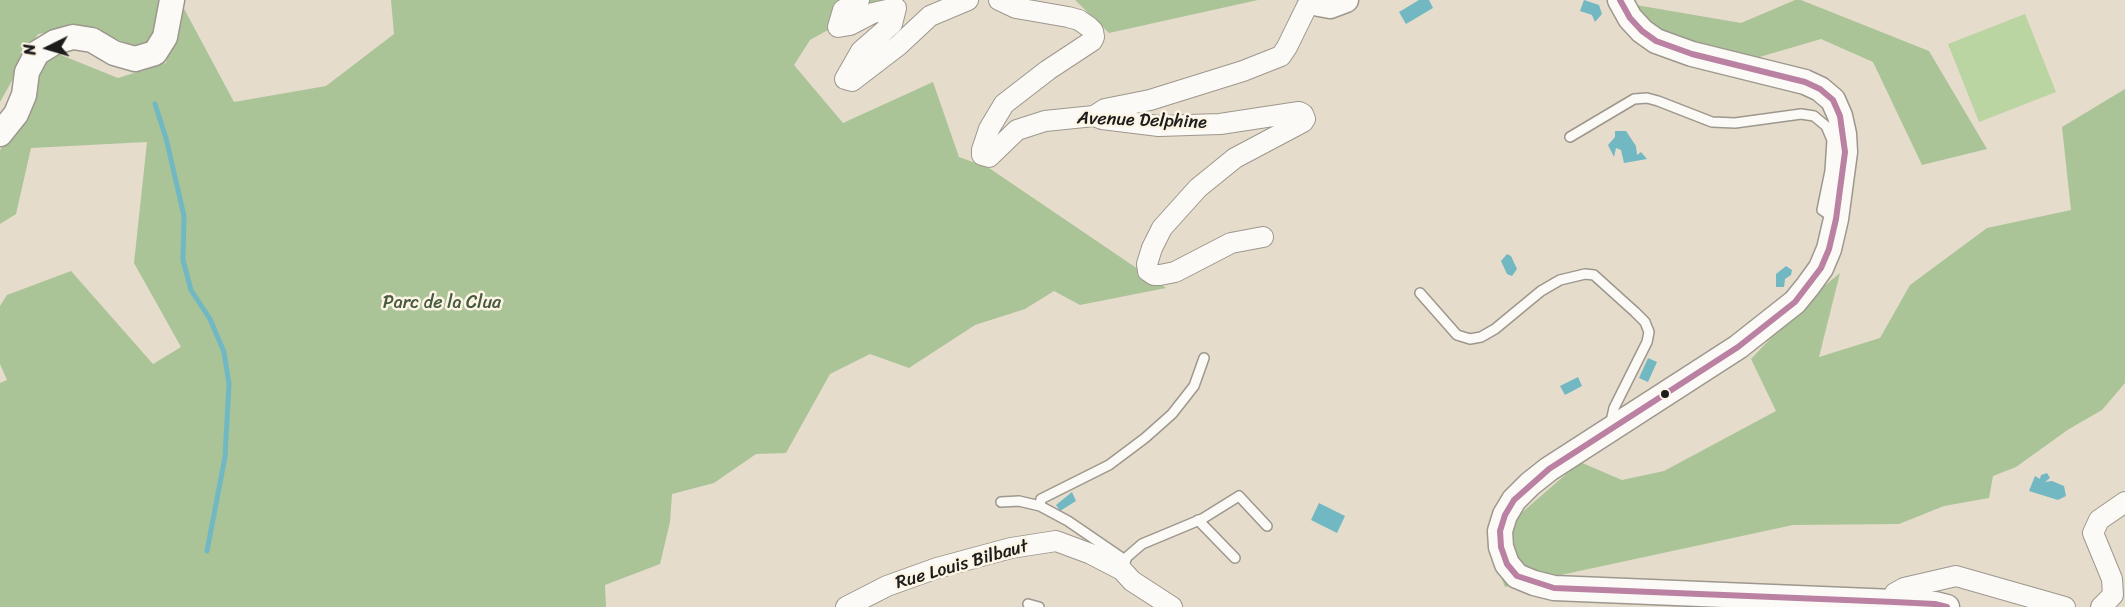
<!DOCTYPE html>
<html>
<head>
<meta charset="utf-8">
<style>
  body { margin:0 }
  #map { position:relative; width:2125px; height:607px; overflow:hidden; background:#e6dccb; font-family:Sriracha,sans-serif }
  canvas { display:block }
  .north { position:absolute; left:18px; top:18px; width:60px; height:60px; -webkit-text-stroke:4px #fcf5e5; paint-order:stroke; rotate:265deg; font-size:16px; font-weight:700; line-height:24px; text-align:center; color:#1c1c1c }
  .north::after { content:''; display:block; margin:auto; width:21px; height:27px; background:#1c1c1c; clip-path:polygon(50% 0,100% 100%,50% 72%,0 100%) }
</style>
</head>
<body>
<div id="map">
<canvas width="2125" height="607"></canvas>
<div class="north">N</div>
</div>
<script>
const ctx = document.querySelector('canvas').getContext('2d');
ctx.lineJoin = 'round';
function fillPath(path, color) {
  ctx.fillStyle = color;
  ctx.fill(path, 'evenodd');
}
function shape(rows) {
  const path = new Path2D();
  for (const r of rows) {
    path.moveTo(r[0], r[1]);
    for (let i = 2; i < r.length; i += 2) path.lineTo(r[i], r[i + 1]);
  }
  return path;
}
function stroke(path, color, width, dash) {
  ctx.strokeStyle = color;
  ctx.lineWidth = width;
  ctx.lineCap = dash ? 'butt' : 'round';
  ctx.setLineDash(dash || []);
  ctx.stroke(path);
}
function label(font, color, halo, rows, align = 'center') {
  ctx.font = font + ' Sriracha,sans-serif';
  ctx.lineWidth = 5;
  ctx.setLineDash([]);
  ctx.textBaseline = 'middle';
  ctx.strokeStyle = halo;
  ctx.fillStyle = color;
  for (const [text, x, y, turn = 0] of rows) {
    ctx.save();
    ctx.translate(x, y);
    ctx.rotate((+turn || 0) * Math.PI / 180);
    ctx.textAlign = isNaN(turn) ? turn : align;
    if (halo) ctx.strokeText(text, 0, 0);
    ctx.fillText(text, 0, 0);
    ctx.restore();
  }
}
fillPath(shape([
  [2025,14,2056,92,1979,122,1948,44]
]), '#bad4a2');
fillPath(shape([
  [0,0,162,0,159,33,139,48,86,27,38,34,0,102],
  [391,0,882,0,810,40,794,65,843,123,933,82,959,157,989,168,1166,288,1080,305,1054,291,1025,309,975,325,909,368,870,354,830,374,786,453,756,454,714,483,672,494,670,522,660,564,605,585,606,607,0,607,0,383,7,380,0,364,0,306,7,295,71,271,153,364,181,347,134,263,147,142,31,148,16,214,0,224,0,150,29,115,39,65,56,53,118,78,166,63,181,3,234,102,326,86,394,34],
  [1075,0,1258,0,1109,33],
  [1795,0,1801,0,1929,51,1987,149,1922,165,1873,62,1821,39,1746,61,1655,37,1636,5,1741,23],
  [2125,89,2125,383,2102,410,2069,429,2016,467,1993,476,1989,498,1944,506,1899,524,1793,525,1505,587,1488,542,1580,462,1622,480,1664,471,1776,411,1751,359,1804,303,1840,273,1819,357,1880,338,1910,285,1987,228,2071,210,2062,127]
]), '#aac498');
fillPath(shape([
  [1419,0,1429,0,1433,8,1406,24,1399,12],
  [1584,0,1599,5,1602,14,1595,22,1592,15,1580,11],
  [1615,131,1626,131,1636,146,1637,155,1641,152,1647,159,1624,163,1621,150,1616,148,1614,157,1608,145,1615,137],
  [1507,254,1511,256,1517,269,1512,276,1507,274,1501,261],
  [1786,266,1792,270,1791,275,1785,279,1784,287,1776,287,1776,274],
  [1648,358,1657,362,1648,382,1639,378],
  [1578,377,1582,386,1565,395,1560,386],
  [2047,473,2050,478,2045,482,2052,481,2064,486,2066,496,2058,500,2029,491,2035,476,2040,479,2041,475],
  [1072,492,1076,501,1060,511,1056,505],
  [1319,503,1345,516,1337,533,1311,520]
]), '#72b8c3');
stroke(shape([
  [155,104,166,138,184,216,183,260,191,290,210,319,224,352,229,384,225,457,207,551]
]), '#72b8c3', 5);
const service = shape([
  [1570,137,1634,99,1647,98,1658,101,1712,122,1735,123,1801,114,1814,116,1826,126,1832,140,1830,171,1822,210,1834,218],
  [1420,293,1457,335,1470,339,1481,337,1495,329,1541,291,1560,280,1585,274,1594,275,1635,312,1645,322,1649,332,1647,342,1614,408,1612,417,1615,424],
  [1001,502,1019,501,1040,506],
  [1198,520,1235,558],
  [1125,560,1068,521,1040,506,1041,499,1109,465,1145,438,1172,414,1194,386,1204,358],
  [1124,565,1127,557,1142,544,1202,519,1239,496,1267,526],
  [1028,604,1039,607]
]);
const minor = shape([
  [859,0,843,10,838,27,850,25,873,13,896,8,892,24,861,51,845,79,852,81,899,45,930,16,968,0],
  [999,0,1016,8,1068,17,1079,20,1089,27,1093,31,1094,37,1092,41,1048,70,1004,104,989,129,982,150,982,155,989,157,1017,130,1045,121,1094,116,1102,119,1159,126,1220,124,1299,112,1303,114,1305,119,1303,122,1235,158,1198,188,1162,228,1152,248,1147,264,1148,271,1154,275,1160,275,1175,272,1231,243,1263,237],
  [1094,116,1105,109,1150,100,1243,71,1281,56,1287,47,1310,0],
  [1894,602,1895,593,1904,588,1956,576,2065,607],
  [846,607,887,586,937,568,1011,548,1056,541,1091,554,1122,570,1132,581,1172,607],
  [2101,607,2113,595,2112,579,2093,533,2099,520,2125,502]
]);
const tertiary = shape([
  [1311,0,1319,4,1330,6,1346,0],
  [1620,0,1630,18,1642,31,1656,41,1692,54,1805,82,1820,89,1833,100,1840,116,1844,134,1845,152,1836,219,1829,249,1821,268,1808,286,1795,302,1738,347,1549,469,1530,484,1514,500,1505,515,1500,531,1501,547,1507,564,1517,576,1534,583,1554,588,1894,602,1935,604,1947,607],
  [0,134,16,114,24,95,27,72,37,53,55,42,73,37,92,40,114,53,135,59,155,53,165,37,172,0]
]);
stroke(service, '#9d978d', 12);
stroke(minor, '#9d978d', 22);
stroke(tertiary, '#9d978d', 27);
stroke(service, '#fbfaf7', 9);
stroke(minor, '#fbfaf7', 20);
stroke(tertiary, '#fbfaf7', 24);
stroke(shape([
  [1620,0,1630,18,1642,31,1656,41,1692,54,1805,82,1820,89,1833,100,1840,116,1845,152,1836,219,1829,249,1821,268,1795,302,1738,347,1549,469,1514,500,1505,515,1500,531,1501,547,1507,564,1517,576,1554,588,1894,602,1935,604,1947,607]
]), '#ba81a2', 6);
for (const [x, y, r, color] of [
  [1665,394,5,"#1c1c1c"]
]) {
  const dot = new Path2D();
  dot.arc(x, y, r, 0, 2 * Math.PI);
  ctx.fillStyle = color;
  ctx.fill(dot);
  stroke(dot, '#fcf5e5', 2);
}
label('18px', '#1c1c1c', '#fcf5e5', [
  ["Avenue Delphine",1142,121,2],
  ["Rue Louis Bilbaut",962,565,-16]
]);
label('18px', '#475a3f', '#fcf5e5', [
  ["Parc de la Clua",442,303]
]);
</script>
</body>
</html>
